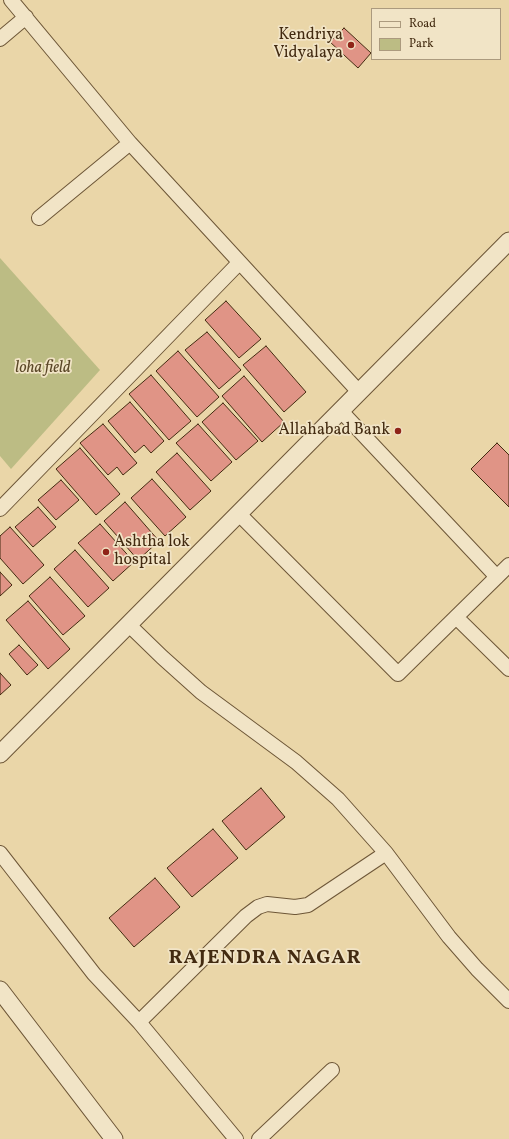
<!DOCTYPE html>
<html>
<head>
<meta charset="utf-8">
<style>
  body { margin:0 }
  #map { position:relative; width:509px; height:1139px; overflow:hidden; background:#ead6a8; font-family:Vollkorn,serif }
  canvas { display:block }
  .legend { position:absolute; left:371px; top:8px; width:130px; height:52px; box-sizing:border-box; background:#f1e4c6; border:1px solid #ab9a7e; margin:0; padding:5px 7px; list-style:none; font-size:12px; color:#432b11 }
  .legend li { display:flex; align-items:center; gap:8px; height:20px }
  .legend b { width:20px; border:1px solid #ab9a7e }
</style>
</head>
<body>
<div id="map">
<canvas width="509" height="1139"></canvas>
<ul class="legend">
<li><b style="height:5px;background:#f1e4c6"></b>Road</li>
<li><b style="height:11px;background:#bcbc84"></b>Park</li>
</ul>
</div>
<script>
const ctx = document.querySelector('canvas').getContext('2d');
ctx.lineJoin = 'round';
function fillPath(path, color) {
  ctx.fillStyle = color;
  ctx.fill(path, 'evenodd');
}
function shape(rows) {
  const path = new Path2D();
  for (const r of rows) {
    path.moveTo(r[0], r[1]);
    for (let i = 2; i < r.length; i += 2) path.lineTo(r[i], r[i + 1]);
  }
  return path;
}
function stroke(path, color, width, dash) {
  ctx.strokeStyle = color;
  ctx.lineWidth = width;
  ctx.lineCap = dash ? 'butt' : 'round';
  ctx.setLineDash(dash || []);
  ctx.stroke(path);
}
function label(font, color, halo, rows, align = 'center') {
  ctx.font = font + ' Vollkorn,serif';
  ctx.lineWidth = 3.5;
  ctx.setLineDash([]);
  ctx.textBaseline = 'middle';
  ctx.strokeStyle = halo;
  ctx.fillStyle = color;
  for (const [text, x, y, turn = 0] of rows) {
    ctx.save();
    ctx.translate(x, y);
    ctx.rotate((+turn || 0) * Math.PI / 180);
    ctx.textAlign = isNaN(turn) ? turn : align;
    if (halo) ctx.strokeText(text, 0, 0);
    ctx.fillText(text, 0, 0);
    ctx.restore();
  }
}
fillPath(shape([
  [0,258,100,370,11,469,0,456]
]), '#bcbc84');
const building = shape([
  [344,28,371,53,358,68,330,42,344,28],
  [226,301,261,339,239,358,205,320,226,301],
  [207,332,241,370,219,389,185,350,207,332],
  [266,346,306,392,284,412,243,365,266,346],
  [178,351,219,397,197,417,156,371,178,351],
  [151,375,191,421,169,440,129,394,151,375],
  [244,376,284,422,262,442,222,396,244,376],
  [130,402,164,441,151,453,144,445,135,453,108,421,130,402],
  [223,403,258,441,236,460,202,422,223,403],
  [103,424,137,463,123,475,117,467,108,475,80,443,103,424],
  [198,424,232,462,211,481,176,443,198,424],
  [497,443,509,455,509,507,471,469,497,443],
  [80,448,120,494,96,515,56,469,80,448],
  [177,453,211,491,190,510,156,472,177,453],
  [152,479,186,517,165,536,131,498,152,479],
  [61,480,79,500,56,520,38,500,61,480],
  [125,502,159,541,138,560,104,521,125,502],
  [38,507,56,527,33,547,15,527,38,507],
  [100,524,134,562,113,581,78,543,100,524],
  [10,527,44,565,23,584,0,558,0,536,10,527],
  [75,550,109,588,88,607,54,569,75,550],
  [0,572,12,585,0,596,0,572],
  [50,577,85,616,63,635,29,596,50,577],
  [28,601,70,649,48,669,6,620,28,601],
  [19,645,38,665,27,675,9,654,19,645],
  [0,673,11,685,0,695,0,673],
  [261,788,285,817,246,850,222,821,261,788],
  [213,829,238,858,192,897,167,868,213,829],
  [155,878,180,907,134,947,109,918,155,878]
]);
fillPath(building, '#e09486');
stroke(building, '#432b11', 1);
const minor = shape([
  [11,0,130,143,359,392],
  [0,39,26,17],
  [39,218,130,143],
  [340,410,497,577],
  [0,509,239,263],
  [239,514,398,674,509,565],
  [456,617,509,669],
  [128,624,162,657,201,692,296,762,338,799,386,853,449,937,477,969,509,1001],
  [0,853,94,974,139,1022,236,1139],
  [139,1022,246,916,258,907,267,904,295,907,308,905,386,853],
  [259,1139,332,1070]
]);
const tertiary = shape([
  [0,754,509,241],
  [0,990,114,1139]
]);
stroke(minor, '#6d5637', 16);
stroke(tertiary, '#6d5637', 19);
stroke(minor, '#f1e4c6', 14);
stroke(tertiary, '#f1e4c6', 17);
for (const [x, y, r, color] of [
  [351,45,4,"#8f2418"],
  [398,431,4,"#8f2418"],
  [106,552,4,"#8f2418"]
]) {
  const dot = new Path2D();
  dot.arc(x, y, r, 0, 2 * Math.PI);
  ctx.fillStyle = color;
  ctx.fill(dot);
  stroke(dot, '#f1e4c6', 1.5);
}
label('16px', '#432b11', '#f1e4c6', [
  ["Kendriya",343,36],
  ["Vidyalaya",343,54],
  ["Allahabad Bank",390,431],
  ["Ashtha lok",114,543,"left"],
  ["hospital",114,561,"left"]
], 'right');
label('italic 16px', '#5b4828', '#f1e4c6', [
  ["loha field",43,369]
]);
ctx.letterSpacing = '1px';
label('bold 20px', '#432b11', '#f1e4c6', [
  ["RAJENDRA NAGAR",265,959]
]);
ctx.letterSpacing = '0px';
</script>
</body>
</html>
